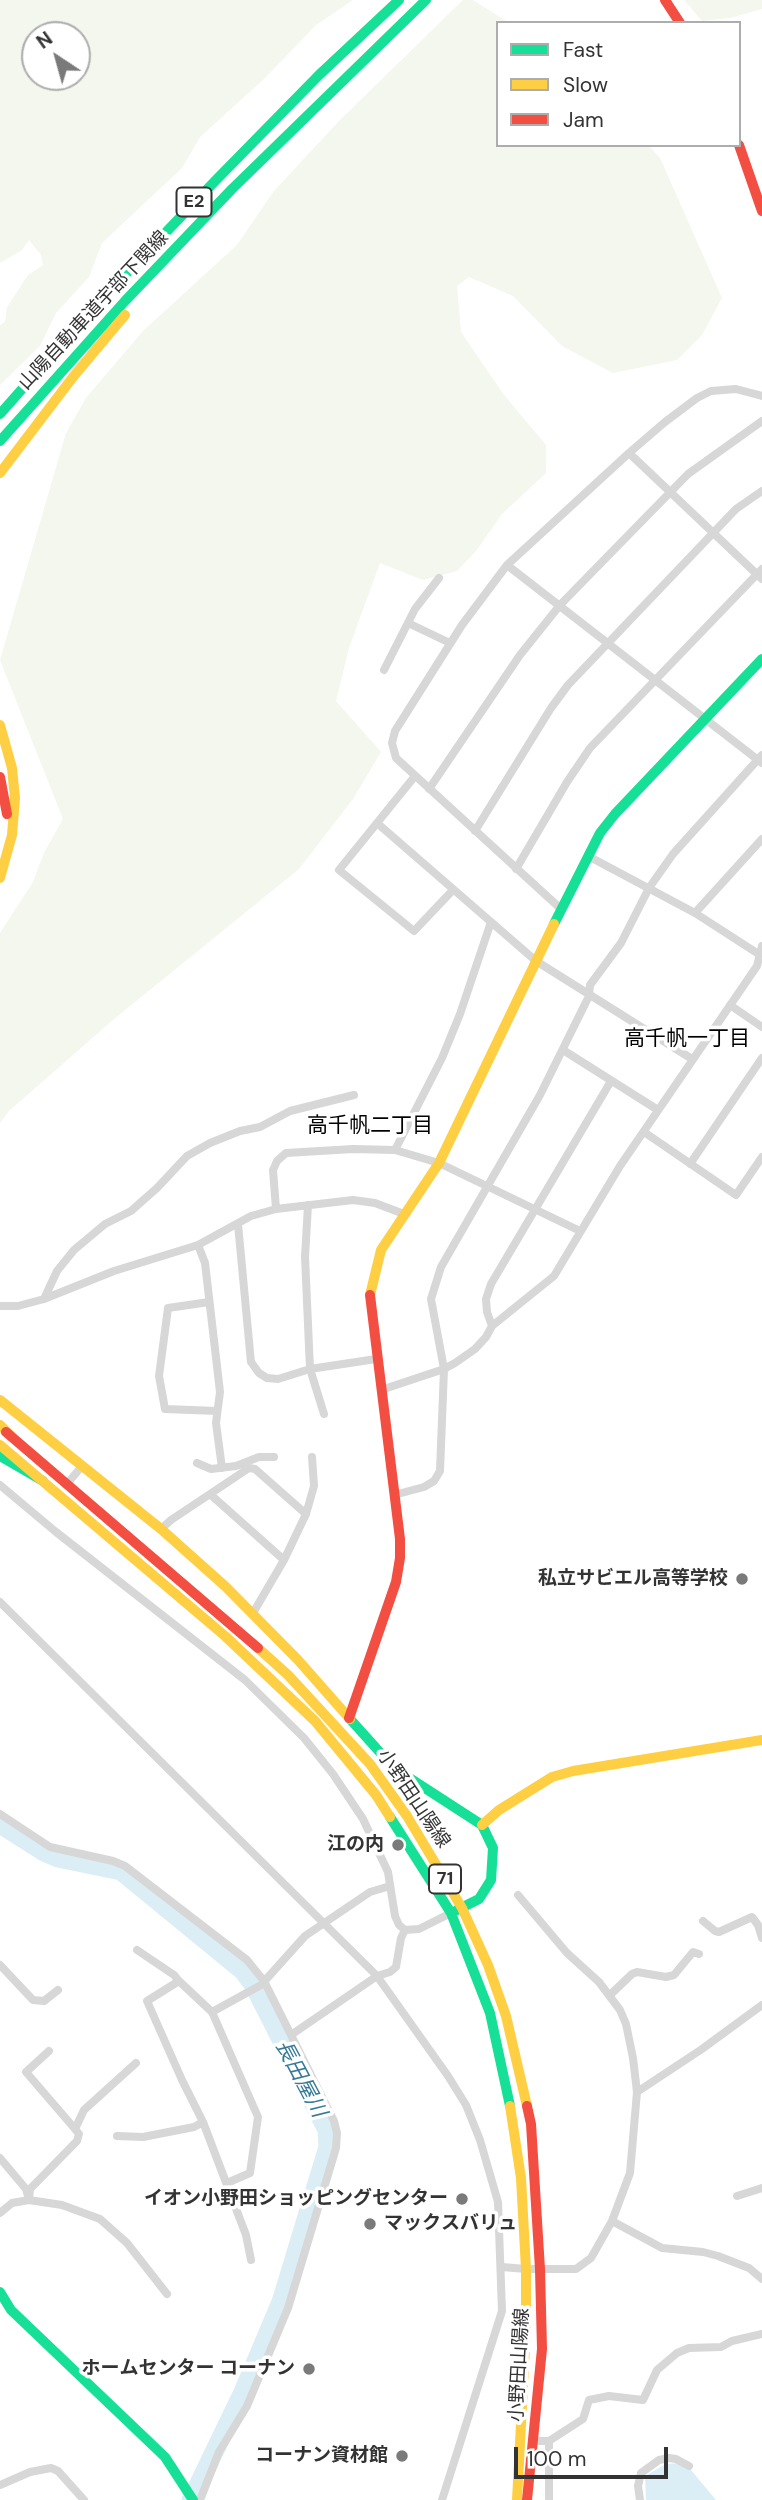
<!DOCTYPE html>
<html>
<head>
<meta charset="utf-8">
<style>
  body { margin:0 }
  #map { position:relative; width:762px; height:2500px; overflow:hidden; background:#fff; font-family:"DM Sans",sans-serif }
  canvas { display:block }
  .legend { position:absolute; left:496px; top:21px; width:245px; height:126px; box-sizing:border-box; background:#fff; border:2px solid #adadad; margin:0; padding:9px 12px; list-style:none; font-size:21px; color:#333 }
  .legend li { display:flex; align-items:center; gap:14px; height:35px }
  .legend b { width:35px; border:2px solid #adadad }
  .north { position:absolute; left:21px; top:21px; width:70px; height:70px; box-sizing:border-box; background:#fff; border:2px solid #adadad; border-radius:50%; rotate:324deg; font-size:19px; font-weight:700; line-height:28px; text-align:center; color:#333 }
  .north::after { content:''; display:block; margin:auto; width:24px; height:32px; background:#7a7a7a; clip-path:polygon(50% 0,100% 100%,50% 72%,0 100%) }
  .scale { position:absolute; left:514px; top:2447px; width:154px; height:32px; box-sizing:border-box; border:4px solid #333; border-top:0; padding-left:9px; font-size:21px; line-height:24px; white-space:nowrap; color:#333; -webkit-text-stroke:5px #fff; paint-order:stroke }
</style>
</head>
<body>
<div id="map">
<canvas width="762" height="2500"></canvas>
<ul class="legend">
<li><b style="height:9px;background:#16e098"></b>Fast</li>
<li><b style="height:9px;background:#ffcf43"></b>Slow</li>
<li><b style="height:9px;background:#f24e42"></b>Jam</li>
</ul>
<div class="north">N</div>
<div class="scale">100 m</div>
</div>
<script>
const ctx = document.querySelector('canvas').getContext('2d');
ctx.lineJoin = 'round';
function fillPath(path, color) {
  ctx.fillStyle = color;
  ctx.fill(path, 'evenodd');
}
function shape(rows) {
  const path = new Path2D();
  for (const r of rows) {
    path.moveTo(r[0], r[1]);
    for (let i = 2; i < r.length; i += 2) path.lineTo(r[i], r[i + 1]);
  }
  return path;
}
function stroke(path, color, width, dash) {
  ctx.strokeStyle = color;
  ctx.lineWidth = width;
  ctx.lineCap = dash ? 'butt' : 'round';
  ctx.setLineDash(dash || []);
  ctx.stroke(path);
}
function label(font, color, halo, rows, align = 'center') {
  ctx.font = font + ' "DM Sans","Noto Sans JP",sans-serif';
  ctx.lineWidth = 7;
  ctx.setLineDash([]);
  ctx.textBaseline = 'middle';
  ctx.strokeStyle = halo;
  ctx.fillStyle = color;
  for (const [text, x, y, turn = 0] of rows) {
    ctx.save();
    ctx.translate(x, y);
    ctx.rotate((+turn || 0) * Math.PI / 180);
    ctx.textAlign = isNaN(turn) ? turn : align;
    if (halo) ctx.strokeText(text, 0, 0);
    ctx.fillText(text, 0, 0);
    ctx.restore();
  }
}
fillPath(shape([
  [0,0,353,0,316,25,264,79,200,137,182,168,102,243,89,277,56,313,40,346,0,385,0,325,5,322,7,307,28,275,43,265,41,255,29,240,22,250,0,263],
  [77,35,77,77,35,77,35,35],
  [463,0,473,0,509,23,498,23,498,145,648,145,660,158,722,298,702,335,677,360,613,373,562,346,513,296,469,277,457,286,461,332,504,395,546,445,546,473,502,514,476,551,457,571,423,580,380,563,349,648,336,701,381,752,353,799,299,869,114,1019,9,1111,0,1123,0,933,33,882,44,853,63,819,0,660,66,433,86,398,143,331,237,245,274,191,340,120],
  [684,0,762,0,762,9,730,18,702,21]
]), '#f3f7ee');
fillPath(shape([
  [679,2463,691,2470,716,2500,646,2500,645,2476,666,2464]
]), '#dbeef5');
stroke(shape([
  [0,1824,44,1852,58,1858,121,1871,243,1971,254,1986,327,2130,328,2147,281,2302,243,2392,191,2500]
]), '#dbeef5', 19);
stroke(shape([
  [629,453,762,579],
  [507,565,762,763],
  [408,623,450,643],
  [384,670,415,609,439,578],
  [415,776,339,870,414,931,453,890],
  [429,789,520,655,560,605,688,474,762,421],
  [377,823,536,961,692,1059],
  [475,831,551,708,568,685,736,509,762,491],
  [588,856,695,913,760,955],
  [516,869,567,782,590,748,762,569],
  [561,909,396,758,392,743,395,731,462,625,507,565,629,453,665,422,697,398,711,391,736,389,762,396],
  [695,913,762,839],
  [730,1005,762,1027],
  [563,1050,658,1110],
  [644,1132,736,1195,762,1157],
  [395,1150,442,1058,460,1014,491,922],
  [690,1164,762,1058],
  [308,1205,305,1257,310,1369,324,1414],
  [276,1209,273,1170,277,1161,286,1153,353,1149,395,1150,439,1163,580,1231],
  [238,1224,250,1352,251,1362,259,1373,267,1378,278,1379,310,1369,376,1359],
  [198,1245,205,1263,220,1392,216,1423,222,1468],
  [44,1299,57,1271,74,1250,105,1224,131,1211,157,1188,187,1156,210,1143,240,1131,260,1127,290,1111,354,1095],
  [209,1302,168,1308,159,1376,165,1409,217,1411],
  [0,1306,18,1306,44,1299,114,1271,198,1245,251,1216,276,1209,353,1200,375,1203,404,1214],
  [492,1326,487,1312,486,1299,491,1284,611,1081],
  [381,1390,444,1369,455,1363,475,1349,486,1337,492,1326,554,1276,620,1166,757,966,762,946],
  [197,1463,211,1469,236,1466,259,1457,274,1457],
  [67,1484,82,1466],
  [0,1485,56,1532,245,1680,304,1738,333,1774,363,1819,388,1872,395,1916,399,1925,405,1930,419,1929,451,1913],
  [211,1495,284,1560],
  [394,1495,424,1487,434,1481,440,1471,444,1369,431,1299,441,1267,540,1095,589,996,590,985,621,943,649,888,673,854,762,755],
  [161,1529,171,1520,249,1468,255,1469,306,1514],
  [0,1602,377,1976,448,2076,466,2105,480,2140,498,2202,502,2311,442,2500],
  [253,1613,284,1560,306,1514,314,1486,312,1457],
  [0,1814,50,1847,113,1861,125,1866,247,1960,264,1981,334,2121,337,2133,336,2148,288,2308,247,2406,219,2452,200,2500],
  [703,1921,715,1931,719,1932,752,1917,758,1925,762,1938],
  [137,1950,174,1975,179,1981],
  [0,1965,33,2000,44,2001,58,1990],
  [610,1995,632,1974,637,1972,666,1977,674,1975,693,1952,699,1954],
  [212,2012,258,2117,250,2173,227,2183],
  [291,2035,377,1976,390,1972,396,1967,401,1938,405,1930],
  [637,2092,702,2049,762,2005],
  [75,2129,84,2110,136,2063],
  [117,2136,143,2137,194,2127,203,2122],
  [0,2158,26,2189,29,2200,62,2205,100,2219,127,2243,167,2294],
  [737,2196,762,2188],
  [0,2213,12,2203,29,2200,30,2189,77,2141,79,2134,75,2129,26,2072,49,2051],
  [612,2221,662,2248,703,2252,718,2256,749,2268,762,2279],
  [251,2260,246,2235,203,2122,182,2080,147,2001,179,1981,212,2012,261,1985,305,1936,370,1892,390,1886],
  [502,2267,526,2269,576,2269,591,2258,612,2221,630,2173,637,2092,633,2058,626,2024,620,2010,599,1982,567,1953,518,1895],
  [534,2441,549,2441,583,2419,589,2400,609,2396,643,2400,657,2370,677,2353,689,2348,721,2347,732,2341,762,2334],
  [0,2485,30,2472,51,2468,58,2471,84,2500],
  [549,2500,549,2441],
  [640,2500,638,2486,641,2473,659,2460,669,2458,676,2459,689,2466]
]), '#d7d7d7', 8);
stroke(shape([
  [0,414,99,302,217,179,319,75,399,0],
  [0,441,125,301,232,189,426,0],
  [554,924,600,833,615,814,762,659],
  [0,1456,43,1481],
  [350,1719,394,1768,482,1825,493,1848,491,1880,479,1899,457,1910],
  [390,1817,451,1913,490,2013,510,2106],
  [0,2292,11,2310,165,2457,193,2500]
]), '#16e098', 10);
stroke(shape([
  [0,473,73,377,125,315],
  [0,725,12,768,15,798,12,835,0,878],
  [370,1295,381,1250,439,1163,554,924],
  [0,1400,161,1529,226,1587,298,1660,350,1719],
  [0,1425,12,1437],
  [0,1445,225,1636,315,1721,376,1795,390,1817],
  [258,1648,288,1675,370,1764,407,1816,462,1908,488,1965,506,2016,527,2106],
  [482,1825,499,1810,552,1777,573,1771,762,1740],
  [510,2106,521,2178,526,2269,526,2329,517,2500]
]), '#ffcf43', 10);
stroke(shape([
  [665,0,680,23],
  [739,145,762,211],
  [0,777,7,814],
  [6,1432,258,1648],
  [349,1718,396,1582,400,1558,400,1539,370,1295],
  [527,2106,531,2124,540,2269,542,2349,527,2500]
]), '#f24e42', 10);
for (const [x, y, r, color] of [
  [742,1579,7,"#7a7a7a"],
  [398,1845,7,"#7a7a7a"],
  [462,2199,7,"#7a7a7a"],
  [370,2224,7,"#7a7a7a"],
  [309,2369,7,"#7a7a7a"],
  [402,2456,7,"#7a7a7a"]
]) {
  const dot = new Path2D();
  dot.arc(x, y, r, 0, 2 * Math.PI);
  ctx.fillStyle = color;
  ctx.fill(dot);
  stroke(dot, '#fff', 2.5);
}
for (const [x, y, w] of [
  [194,202,35],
  [445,1879,32]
]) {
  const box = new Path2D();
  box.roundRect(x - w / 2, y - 14.5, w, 29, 5);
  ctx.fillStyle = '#fff';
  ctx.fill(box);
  stroke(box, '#333', 2);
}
label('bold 18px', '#333', null, [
  ["E2",194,202],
  ["71",445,1879]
]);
label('19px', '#333', '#fff', [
  ["山陽自動車道宇部下関線",94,311,-47],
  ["小野田山陽線",413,1799,56],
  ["小野田山陽線",520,2365,-87]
]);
label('bold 19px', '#333', '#fff', [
  ["私立サビエル高等学校",728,1579],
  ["江の内",384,1845],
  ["イオン小野田ショッピングセンター",448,2199],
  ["マックスバリュ",384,2224,"left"],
  ["ホームセンター コーナン",295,2369],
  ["コーナン資材館",388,2456]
], 'right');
label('21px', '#000', '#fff', [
  ["高千帆一丁目",687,1039],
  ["高千帆二丁目",370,1126]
]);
label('italic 21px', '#357a98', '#fff', [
  ["長田屋川",300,2079,62]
]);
</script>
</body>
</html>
